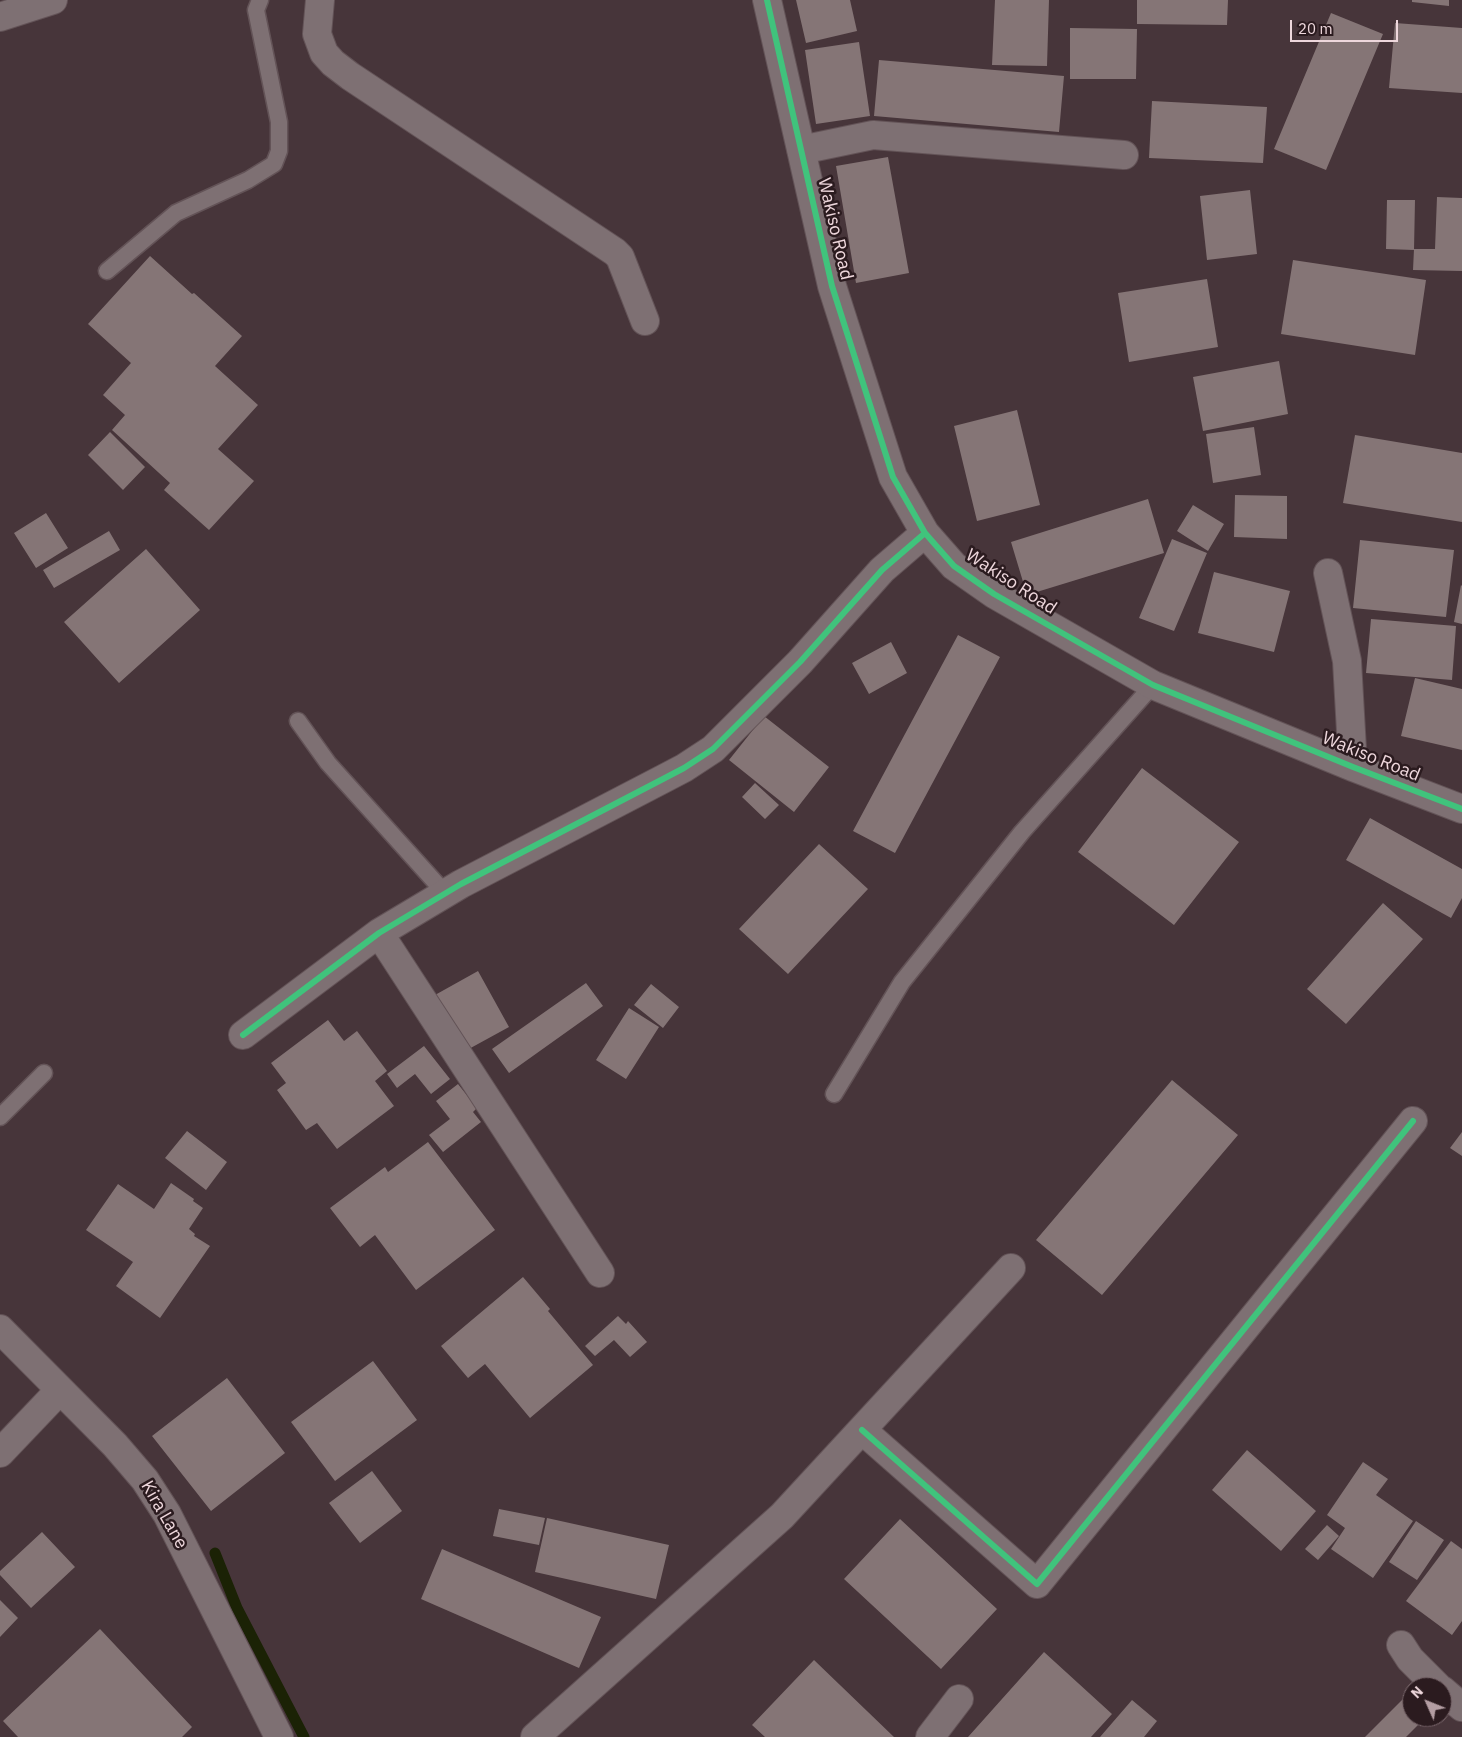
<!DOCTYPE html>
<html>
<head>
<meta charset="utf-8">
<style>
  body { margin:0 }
  #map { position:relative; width:1462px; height:1737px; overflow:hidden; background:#47353a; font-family:"IBM Plex Sans",sans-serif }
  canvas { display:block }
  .north { position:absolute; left:1402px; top:1677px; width:50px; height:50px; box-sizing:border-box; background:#2b1b1f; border:1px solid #79666b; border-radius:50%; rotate:314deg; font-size:14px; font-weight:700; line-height:20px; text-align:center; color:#eed7dc }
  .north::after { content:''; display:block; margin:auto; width:18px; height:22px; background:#b49ea3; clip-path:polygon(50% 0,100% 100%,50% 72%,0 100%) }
  .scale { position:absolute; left:1290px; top:20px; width:108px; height:22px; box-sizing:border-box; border:2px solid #eed7dc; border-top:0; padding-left:6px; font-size:15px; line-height:18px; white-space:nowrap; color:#eed7dc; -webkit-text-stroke:4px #2b1b1f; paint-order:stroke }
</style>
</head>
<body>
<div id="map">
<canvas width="1462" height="1737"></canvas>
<div class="north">N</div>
<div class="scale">20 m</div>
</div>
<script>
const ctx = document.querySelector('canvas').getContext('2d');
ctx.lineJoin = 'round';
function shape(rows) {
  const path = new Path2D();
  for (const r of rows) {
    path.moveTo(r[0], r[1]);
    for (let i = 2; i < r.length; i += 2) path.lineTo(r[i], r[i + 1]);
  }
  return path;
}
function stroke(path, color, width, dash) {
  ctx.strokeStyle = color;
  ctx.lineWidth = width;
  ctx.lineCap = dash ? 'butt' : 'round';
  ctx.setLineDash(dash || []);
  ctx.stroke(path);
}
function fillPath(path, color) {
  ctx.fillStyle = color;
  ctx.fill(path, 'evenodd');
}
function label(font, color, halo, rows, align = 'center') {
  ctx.font = font + ' "IBM Plex Sans",sans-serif';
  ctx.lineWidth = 5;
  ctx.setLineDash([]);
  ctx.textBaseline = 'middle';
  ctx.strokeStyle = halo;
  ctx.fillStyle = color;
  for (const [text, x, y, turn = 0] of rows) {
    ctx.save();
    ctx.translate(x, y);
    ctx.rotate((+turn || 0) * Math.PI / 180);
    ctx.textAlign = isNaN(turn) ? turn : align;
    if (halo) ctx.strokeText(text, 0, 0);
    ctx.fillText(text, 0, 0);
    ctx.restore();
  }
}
stroke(shape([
  [215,1553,237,1608,304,1737]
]), '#1b2205', 11);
fillPath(shape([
  [796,0,850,0,857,31,806,43],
  [995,0,1049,0,1047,66,992,65],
  [1137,0,1228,0,1227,25,1137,24],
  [1412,0,1449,0,1449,6,1412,2],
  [1331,13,1383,34,1326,170,1274,149],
  [1395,23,1462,28,1462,93,1389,88],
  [1070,28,1137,29,1136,79,1070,79],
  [859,42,870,116,816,124,805,50],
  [879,60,1064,76,1059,132,874,116],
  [1152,101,1267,107,1263,163,1149,158],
  [888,157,909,273,856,283,836,166],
  [1250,190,1257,254,1207,260,1200,196],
  [1437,197,1462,198,1462,271,1413,270,1414,249,1435,249],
  [1387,200,1415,200,1414,250,1386,249],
  [150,256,192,294,194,293,242,336,215,366,258,405,218,449,254,481,209,530,164,490,170,483,112,430,125,415,103,395,131,363,88,324],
  [1293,260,1426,280,1415,355,1281,334],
  [1207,279,1218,347,1129,362,1118,293],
  [1279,361,1288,414,1203,431,1193,377],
  [1017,410,1040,505,977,521,954,426],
  [1254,427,1261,475,1213,483,1206,434],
  [110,432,145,467,123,490,88,455],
  [1355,435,1462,453,1462,522,1343,503],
  [1235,495,1287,496,1287,539,1234,537],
  [1148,499,1164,553,1027,595,1011,542],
  [1193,505,1224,524,1208,551,1177,531],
  [46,513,68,548,36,568,14,533],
  [109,531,120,550,54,588,43,570],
  [1172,539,1207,553,1174,631,1139,618],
  [1360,540,1454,550,1446,617,1353,608],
  [146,549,200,610,119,683,64,622],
  [1214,572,1290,591,1274,652,1198,633],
  [1461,585,1462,586,1462,624,1454,622],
  [1371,619,1456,626,1452,680,1366,673],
  [958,635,1000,657,895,853,853,831],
  [891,642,907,673,869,694,852,663],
  [1415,678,1462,689,1462,750,1401,736],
  [764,716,829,767,794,812,729,760],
  [1142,768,1239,842,1174,925,1078,852],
  [755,783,779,805,765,819,742,797],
  [1370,818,1462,869,1462,898,1451,918,1346,860],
  [819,844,868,889,788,974,739,929],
  [1383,903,1423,939,1346,1024,1307,989],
  [478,971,509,1027,467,1050,435,995],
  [586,983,603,1006,509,1073,492,1049],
  [651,984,679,1007,663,1028,634,1005],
  [629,1008,659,1027,626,1079,596,1060],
  [328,1020,344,1041,357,1031,387,1071,375,1081,394,1106,337,1149,317,1123,306,1130,277,1090,286,1083,271,1063],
  [424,1046,450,1079,431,1094,415,1074,397,1088,387,1074],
  [1172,1080,1238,1135,1102,1295,1036,1240],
  [458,1084,477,1108,473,1112,481,1122,443,1152,429,1135,450,1119,436,1101],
  [187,1131,227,1162,206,1190,165,1158],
  [1462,1132,1462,1156,1450,1148],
  [428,1142,495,1230,416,1290,375,1235,360,1247,330,1208,385,1167,388,1172],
  [171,1183,194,1199,193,1201,203,1208,189,1229,195,1234,194,1236,210,1246,160,1318,116,1286,133,1262,86,1230,118,1184,154,1209],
  [523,1277,550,1309,548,1311,593,1365,530,1418,485,1364,468,1378,441,1346],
  [618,1316,626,1324,628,1321,647,1342,630,1357,614,1340,595,1356,585,1346],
  [373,1361,417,1420,335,1481,291,1422],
  [227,1378,285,1453,211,1511,152,1436],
  [1247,1450,1316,1511,1281,1551,1212,1490],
  [1363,1462,1388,1479,1376,1495,1413,1521,1373,1578,1331,1549,1345,1528,1327,1515],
  [372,1471,402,1511,360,1543,329,1503],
  [499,1509,545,1518,539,1545,493,1536],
  [547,1518,669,1545,656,1599,535,1572],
  [900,1519,997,1609,941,1669,844,1579],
  [1416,1521,1444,1540,1417,1580,1389,1562],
  [1327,1525,1339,1536,1318,1560,1305,1549],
  [42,1532,75,1567,31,1608,0,1575,0,1571],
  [1451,1541,1462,1549,1462,1621,1452,1635,1406,1601],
  [442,1549,601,1617,579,1668,421,1599],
  [0,1600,18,1618,0,1637],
  [100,1629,192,1727,182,1737,18,1737,3,1721],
  [1044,1652,1112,1714,1091,1737,968,1737],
  [814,1660,894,1737,765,1737,752,1725],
  [1408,1694,1412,1698,1412,1717,1426,1717,1406,1737,1365,1737],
  [1132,1700,1157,1721,1144,1737,1100,1737]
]), '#857576');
const lane = shape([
  [107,271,176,213,248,180,274,164,279,151,279,122,256,10,260,0],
  [298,721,328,763,445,893],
  [834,1094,902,982,1022,832,1153,685],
  [0,1117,44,1073]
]);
const street = shape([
  [320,0,317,34,324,53,333,63,350,76,615,252,620,257,645,321],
  [767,0,832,286,893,477,925,533,954,566,994,594,1153,685,1353,767,1462,809],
  [0,17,53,0],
  [801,150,873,135,1124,155],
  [1328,573,1347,661,1353,767],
  [379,933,600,1273],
  [243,1035,379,933,461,884,663,779,684,768,713,749,800,662,882,570,925,533],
  [0,1329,115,1445,145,1480,167,1514,279,1737],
  [862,1430,1037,1584,1413,1121],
  [0,1453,60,1390],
  [1401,1645,1410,1659,1438,1687],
  [1442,1690,1462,1707],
  [535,1737,782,1516,1011,1268],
  [930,1737,959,1699]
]);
stroke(lane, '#635357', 19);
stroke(street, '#635357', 30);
stroke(lane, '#7e7073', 16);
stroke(street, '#7e7073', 28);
stroke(shape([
  [767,0,832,286,893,477,925,533,954,566,994,594,1153,685,1353,767,1462,809],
  [243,1035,379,933,461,884,663,779,684,768,713,749,800,662,882,570,925,533],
  [862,1430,1037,1584,1413,1121]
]), '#40c37c', 6);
label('18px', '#eed7dc', '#2b1b1f', [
  ["Wakiso Road",835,229,77],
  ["Wakiso Road",1011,582,33],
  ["Wakiso Road",1371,757,22],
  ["Kira Lane",164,1515,60]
]);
</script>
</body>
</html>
